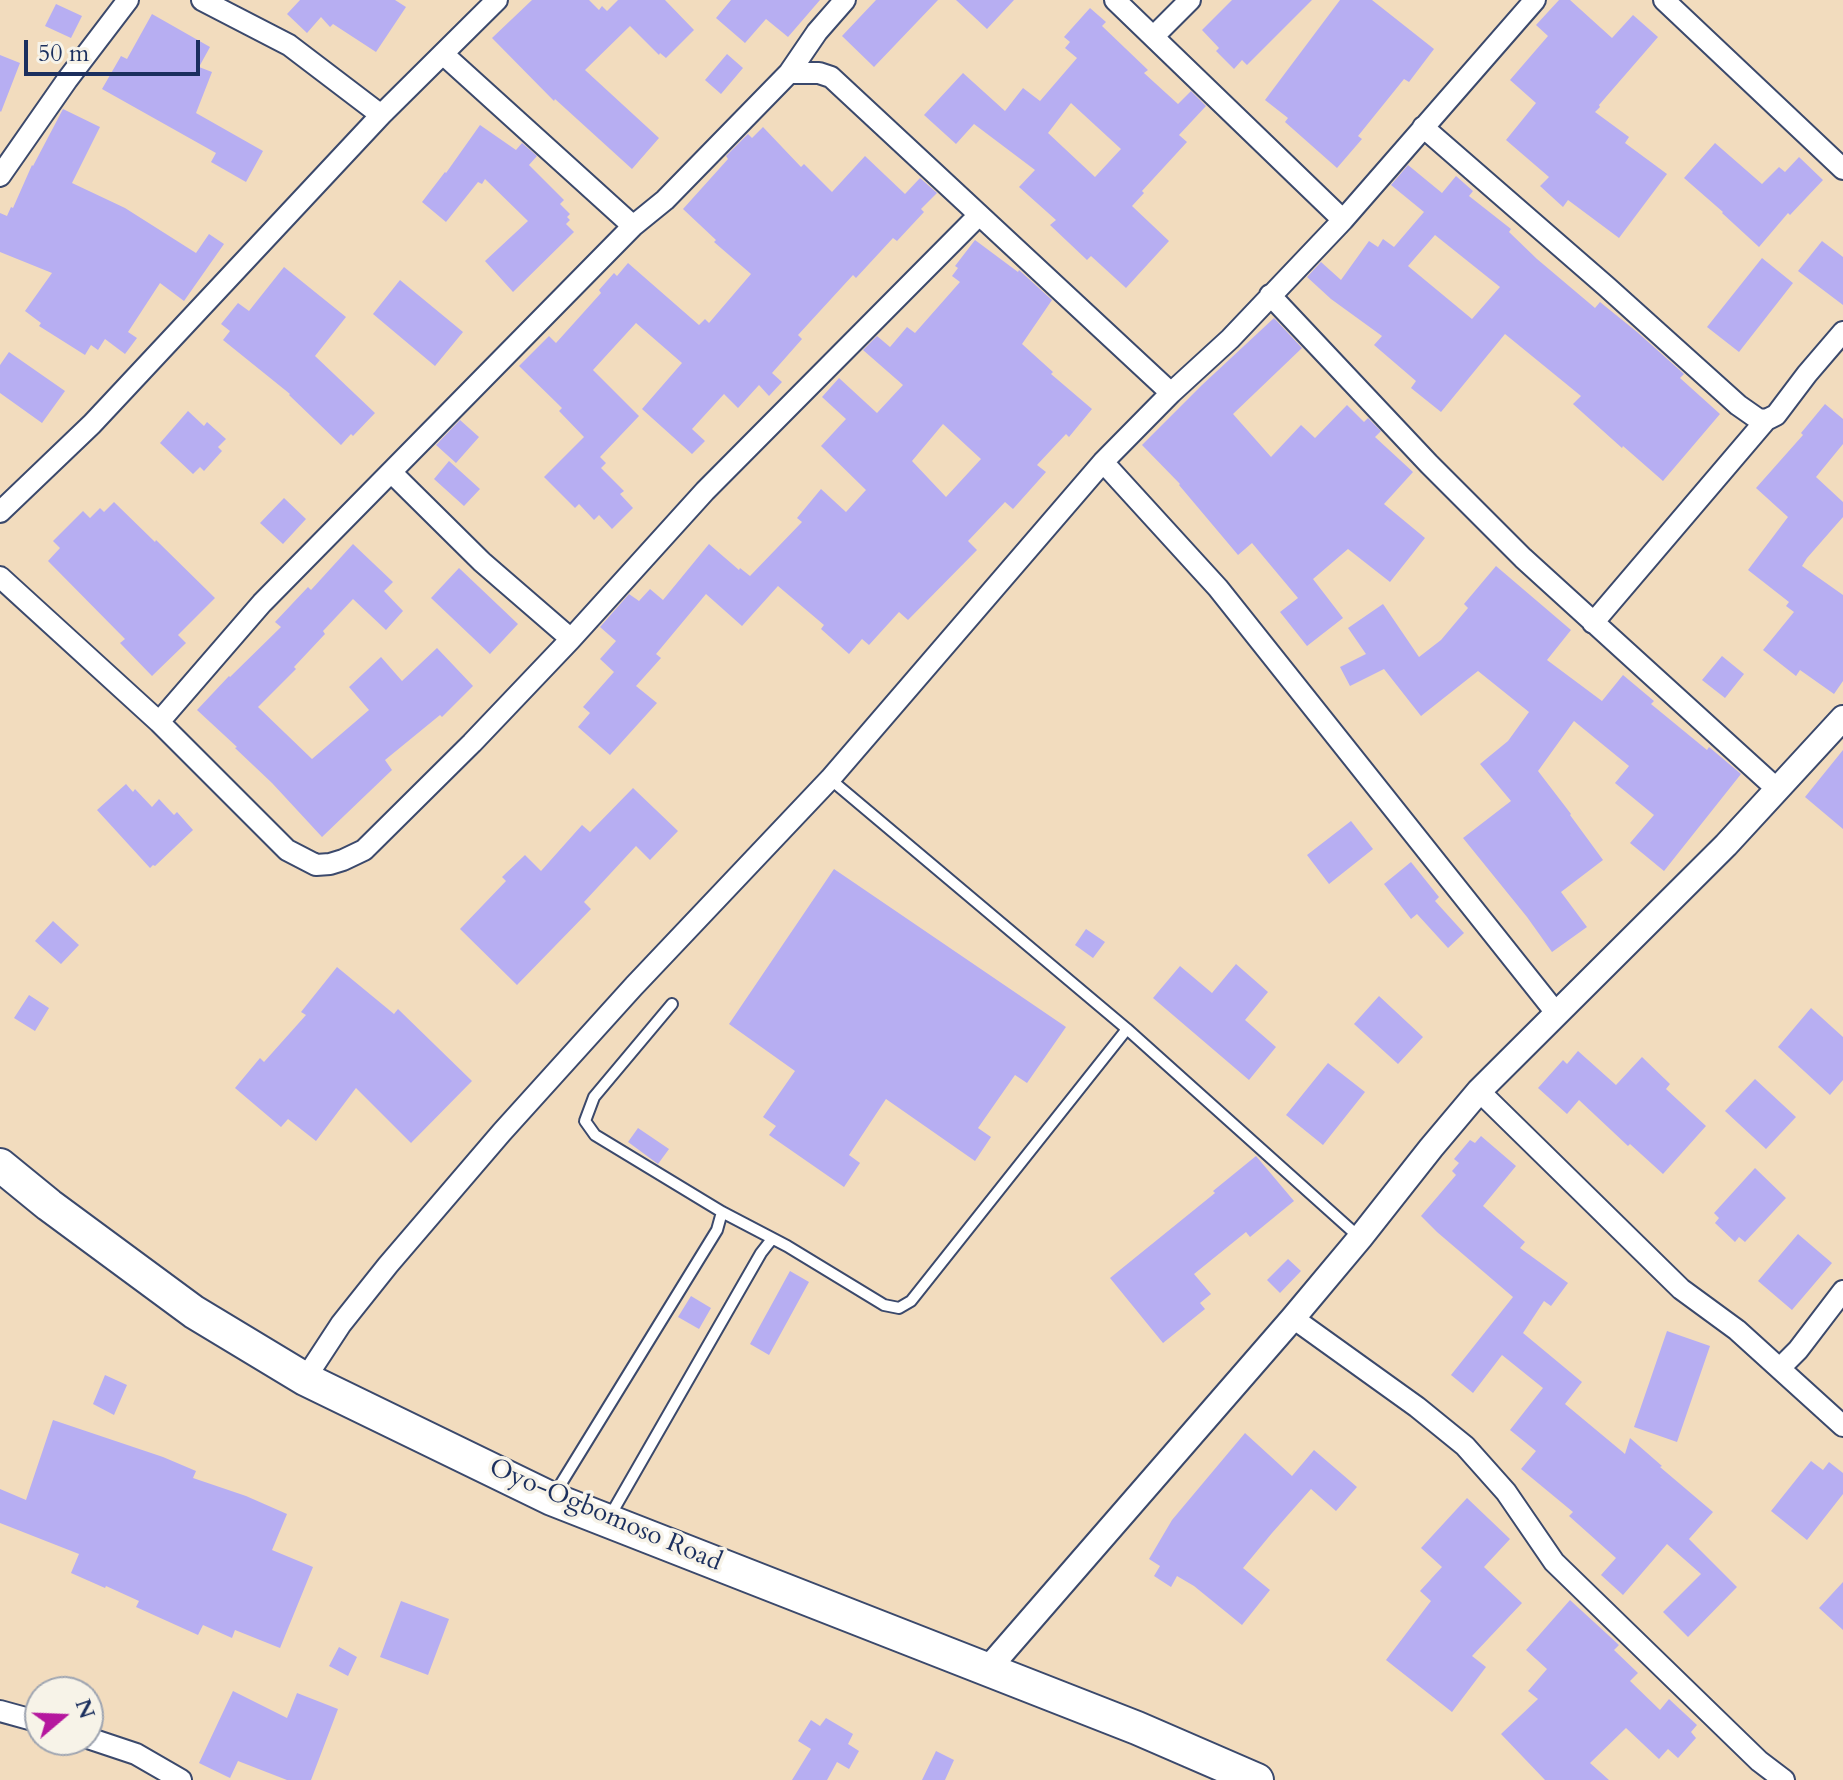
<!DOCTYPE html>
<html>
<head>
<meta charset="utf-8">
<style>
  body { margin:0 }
  #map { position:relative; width:1843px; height:1780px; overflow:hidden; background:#f2dcbe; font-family:Cardo,serif }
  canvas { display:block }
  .north { position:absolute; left:24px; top:1676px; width:80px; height:80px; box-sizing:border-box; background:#f7f3e8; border:2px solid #9fa5b1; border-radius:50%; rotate:71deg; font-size:22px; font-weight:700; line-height:32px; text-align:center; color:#1b2f5e }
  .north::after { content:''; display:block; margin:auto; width:28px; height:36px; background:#b5179e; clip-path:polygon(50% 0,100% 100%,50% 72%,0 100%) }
  .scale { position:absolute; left:24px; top:40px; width:176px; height:36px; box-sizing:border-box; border:4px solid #1b2f5e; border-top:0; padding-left:10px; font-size:24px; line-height:28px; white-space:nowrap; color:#1b2f5e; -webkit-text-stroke:6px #f7f3e8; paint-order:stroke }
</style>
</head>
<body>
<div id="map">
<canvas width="1843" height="1780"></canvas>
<div class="north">N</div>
<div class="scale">50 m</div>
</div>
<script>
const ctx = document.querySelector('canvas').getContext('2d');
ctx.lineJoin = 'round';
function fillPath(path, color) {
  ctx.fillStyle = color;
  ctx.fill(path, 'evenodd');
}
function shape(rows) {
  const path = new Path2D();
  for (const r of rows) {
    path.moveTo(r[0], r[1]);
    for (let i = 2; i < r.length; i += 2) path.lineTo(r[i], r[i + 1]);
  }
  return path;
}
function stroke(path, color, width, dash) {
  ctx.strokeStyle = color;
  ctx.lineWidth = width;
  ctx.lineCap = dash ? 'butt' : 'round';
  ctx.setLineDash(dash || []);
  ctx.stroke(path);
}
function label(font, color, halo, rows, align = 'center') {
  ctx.font = font + ' Cardo,serif';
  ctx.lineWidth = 7;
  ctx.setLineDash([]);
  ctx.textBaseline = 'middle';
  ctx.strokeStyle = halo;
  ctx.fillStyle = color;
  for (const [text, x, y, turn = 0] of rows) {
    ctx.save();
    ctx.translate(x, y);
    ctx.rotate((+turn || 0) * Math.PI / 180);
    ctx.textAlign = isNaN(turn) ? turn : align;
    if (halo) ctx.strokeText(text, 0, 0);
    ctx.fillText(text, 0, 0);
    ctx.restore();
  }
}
fillPath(shape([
  [300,0,395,0,406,7,376,52,333,24,330,27,321,17,307,33,287,14],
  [532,0,589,0,599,10,602,6,607,11,618,0,665,0,694,30,666,58,660,53,659,55,630,26,585,70,659,138,632,169,555,99,554,101,492,38],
  [731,0,820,0,788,37,766,19,745,43,716,18],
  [876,0,938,0,874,67,842,36],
  [956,0,1014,0,987,29],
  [1232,0,1312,0,1247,65,1242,60,1234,69,1216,51,1219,48,1202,30],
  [1340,0,1372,0,1434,49,1409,82,1404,79,1358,136,1362,139,1337,168,1285,122,1288,118,1265,100],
  [1559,0,1570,0,1612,38,1633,15,1658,37,1599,105,1600,107,1595,112,1629,137,1625,143,1667,174,1619,238,1568,200,1563,207,1540,186,1549,177,1506,140,1536,103,1510,80,1548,36,1536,25],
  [56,4,82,16,71,38,45,26],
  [1090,8,1106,22,1102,26,1148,70,1144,73,1178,104,1191,91,1206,106,1179,135,1187,142,1142,191,1144,193,1132,206,1169,241,1126,288,1091,256,1087,260,1050,225,1056,220,1019,187,1035,170,974,124,956,144,924,115,963,73,1005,111,1023,88,1040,101,1077,58,1065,48,1070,42,1064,37],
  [1071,103,1121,149,1095,177,1048,133],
  [152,14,210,47,199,67,212,72,196,113,263,151,246,182,211,162,216,153,102,89,121,56,127,59],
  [727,54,743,68,721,94,705,80],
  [0,55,20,63,1,112,0,111],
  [63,109,100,127,72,183,125,208,196,253,209,234,224,244,184,301,160,283,128,332,137,338,125,354,105,339,98,350,91,345,85,355,39,326,41,323,25,311,52,273,0,252,0,213,7,216,11,207,13,208,32,165,33,166],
  [480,125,516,150,522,143,537,156,529,165,564,200,560,204,570,214,567,217,570,220,566,224,574,232,513,292,485,261,528,221,485,179,482,184,478,182,446,222,422,202,445,172,446,173],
  [763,127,801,167,804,164,832,192,865,156,905,194,920,178,937,193,921,209,924,212,897,241,893,238,856,278,853,275,798,335,802,339,772,373,782,382,769,396,759,385,738,408,724,394,692,429,705,441,692,454,642,409,682,363,636,323,593,370,639,416,600,457,606,463,601,468,624,491,620,494,633,508,612,529,599,515,594,520,579,504,575,508,544,477,584,437,559,411,562,408,519,366,549,336,556,343,601,293,599,290,614,273,617,276,628,263,699,325,705,319,709,323,751,274,714,242,716,240,683,209,728,159,726,156,748,134,752,138],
  [1715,143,1762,184,1779,167,1785,172,1799,157,1823,180,1790,215,1788,213,1759,247,1722,213,1723,212,1684,178],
  [1408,165,1442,193,1456,176,1473,191,1469,196,1511,229,1509,232,1537,259,1595,308,1600,302,1637,332,1684,374,1680,378,1720,414,1663,481,1623,446,1622,448,1573,404,1581,396,1505,334,1441,412,1411,388,1416,381,1374,345,1382,336,1331,299,1307,277,1321,262,1341,280,1369,241,1378,247,1383,239,1394,247,1424,212,1391,185],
  [1435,235,1500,287,1472,319,1408,266],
  [975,240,1018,272,1019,270,1052,300,1022,344,1053,372,1051,374,1092,409,1069,437,1066,434,1037,465,1046,472,1013,509,1005,502,968,541,977,550,908,620,899,612,869,645,862,639,849,654,821,629,824,625,778,586,742,626,706,594,656,654,661,658,636,686,657,703,610,755,578,727,590,713,583,707,614,672,600,659,616,641,600,627,629,594,639,601,650,589,663,600,709,544,739,570,740,568,750,576,802,522,797,518,821,489,846,512,866,490,821,446,846,419,822,397,839,378,877,413,903,385,863,350,877,336,890,347,907,327,915,333,960,282,952,276,958,268,955,266],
  [943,424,981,459,946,497,912,461],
  [1822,241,1843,257,1843,305,1798,271],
  [1762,258,1793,283,1739,352,1707,327],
  [284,267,346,317,315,356,375,413,353,436,351,434,341,445,289,395,290,394,223,340,230,331,221,324,238,303,249,311],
  [400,280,463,332,435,366,373,314],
  [1274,318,1302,348,1233,414,1271,457,1301,425,1315,438,1347,405,1364,422,1368,418,1381,431,1375,437,1413,472,1384,504,1425,538,1390,582,1348,549,1313,579,1343,618,1307,646,1280,612,1298,598,1252,543,1238,555,1179,485,1180,484,1142,445,1202,385],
  [9,352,65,391,42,423,0,393,0,365],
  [1825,404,1843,419,1843,444,1816,477,1843,502,1843,517,1807,558,1802,566,1843,595,1843,681,1834,694,1800,670,1796,676,1763,650,1794,612,1786,606,1789,602,1748,570,1788,517,1756,488,1803,435,1801,433],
  [188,411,204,426,207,422,226,439,218,447,222,451,204,471,200,467,193,474,160,443],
  [460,420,479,437,456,463,436,445],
  [449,461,480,489,464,506,434,479],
  [284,498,306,519,283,544,260,523],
  [114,502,155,542,156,540,215,598,178,635,186,643,152,676,120,643,125,639,48,561,60,548,53,541,83,511,90,518,100,508,104,512],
  [353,544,393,582,384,591,403,611,386,630,353,599,323,631,325,634,294,667,296,669,258,707,312,759,369,710,349,687,381,657,402,681,437,648,473,686,442,717,440,715,385,760,392,770,322,837,272,783,235,748,237,747,197,710,229,676,230,677,281,627,275,622,308,587,311,590],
  [1496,566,1571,630,1547,660,1602,701,1623,675,1654,701,1651,704,1707,750,1709,747,1741,774,1664,871,1630,843,1654,815,1615,783,1629,766,1574,721,1538,771,1571,814,1570,815,1603,860,1561,892,1587,927,1552,952,1527,917,1463,838,1511,801,1480,764,1508,741,1529,712,1478,671,1421,716,1384,669,1350,686,1340,667,1366,654,1348,628,1383,604,1419,657,1441,640,1468,608,1464,604],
  [459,568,518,624,490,654,431,598],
  [1722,656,1744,674,1725,698,1702,680],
  [1843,750,1843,829,1805,797],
  [126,784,133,792,135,789,152,807,159,799,174,815,177,812,193,830,155,866,153,865,150,868,97,810],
  [633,788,678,831,650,860,636,846,584,902,591,909,517,985,460,929,506,881,502,877,525,855,541,871,582,825,590,832],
  [1351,821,1373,849,1329,884,1307,855],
  [1411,862,1439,897,1435,901,1464,933,1448,948,1417,914,1411,919,1384,884],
  [834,869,1066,1027,1027,1083,1015,1075,978,1128,991,1137,975,1161,886,1099,849,1155,860,1163,844,1187,769,1135,776,1126,763,1117,795,1071,729,1024],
  [53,921,79,945,61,964,35,941],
  [1086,929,1105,942,1093,958,1075,945],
  [1236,964,1268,992,1245,1020,1276,1047,1249,1080,1153,998,1180,966,1212,993],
  [337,967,394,1014,398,1009,472,1081,411,1143,356,1088,316,1141,288,1119,281,1127,235,1088,260,1058,264,1062,306,1015,301,1012],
  [29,995,49,1008,35,1031,14,1018],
  [1379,996,1423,1037,1398,1064,1354,1024],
  [1811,1008,1843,1037,1843,1080,1830,1095,1778,1047],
  [1578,1051,1616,1085,1642,1057,1670,1084,1666,1089,1706,1126,1663,1174,1630,1144,1628,1146,1579,1100,1567,1114,1538,1088,1563,1060,1567,1064],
  [1328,1063,1365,1092,1323,1145,1286,1115],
  [1755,1079,1796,1117,1766,1149,1725,1111],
  [638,1128,669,1149,658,1164,628,1142],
  [1481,1136,1516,1166,1483,1206,1525,1242,1520,1248,1568,1283,1551,1306,1544,1301,1523,1333,1582,1382,1565,1404,1625,1454,1630,1438,1662,1466,1660,1467,1713,1512,1689,1539,1737,1587,1688,1637,1663,1612,1701,1574,1667,1544,1623,1595,1601,1575,1616,1558,1569,1516,1573,1512,1521,1469,1536,1451,1510,1430,1543,1388,1502,1355,1473,1393,1451,1375,1513,1297,1437,1232,1421,1216,1456,1175,1452,1171,1459,1163,1454,1159,1470,1140,1475,1143],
  [1256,1156,1294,1201,1250,1237,1246,1232,1194,1274,1211,1294,1200,1303,1205,1309,1163,1343,1110,1278,1215,1193,1213,1191],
  [1755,1168,1786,1198,1745,1242,1739,1237,1735,1242,1715,1223,1719,1218,1714,1213],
  [1798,1234,1832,1263,1792,1310,1758,1281],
  [1288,1259,1301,1271,1280,1293,1267,1280],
  [790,1271,809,1282,769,1355,750,1344],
  [691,1296,711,1308,699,1329,678,1317],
  [1667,1331,1710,1346,1677,1442,1634,1427],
  [105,1375,127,1385,114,1415,93,1404],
  [53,1420,163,1457,196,1471,193,1478,246,1496,287,1514,272,1550,313,1567,280,1648,235,1630,232,1638,203,1625,198,1635,136,1607,139,1601,106,1586,105,1588,71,1573,79,1554,0,1523,0,1489,26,1500],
  [1245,1433,1292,1476,1314,1450,1357,1487,1336,1511,1311,1489,1272,1533,1243,1568,1270,1590,1242,1625,1194,1586,1177,1576,1171,1587,1154,1576,1160,1566,1149,1559,1172,1520],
  [1811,1461,1823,1470,1829,1462,1843,1473,1843,1494,1807,1540,1771,1511],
  [1467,1498,1510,1539,1484,1567,1522,1603,1472,1656,1486,1667,1452,1712,1386,1660,1431,1601,1420,1591,1442,1567,1421,1548],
  [1843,1582,1843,1630,1819,1608],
  [1570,1600,1619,1645,1614,1650,1638,1673,1630,1681,1660,1710,1669,1699,1697,1725,1691,1732,1696,1738,1678,1758,1668,1749,1659,1759,1626,1728,1590,1763,1609,1780,1545,1780,1501,1734,1538,1699,1528,1691,1547,1669,1526,1650],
  [401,1601,449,1619,428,1675,380,1657],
  [339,1647,357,1657,348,1676,329,1666],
  [233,1691,287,1718,297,1693,338,1709,311,1780,287,1780,238,1761,230,1778,199,1763],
  [826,1718,853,1734,848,1744,859,1751,849,1769,837,1762,827,1780,792,1780,811,1749,798,1741,811,1720,820,1726],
  [936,1751,954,1760,945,1780,922,1780]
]), '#b7aef2');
const service = shape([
  [830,779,1127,1029,1359,1237],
  [672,1004,594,1097,585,1121,595,1135,722,1212,787,1246,884,1305,899,1308,911,1301,1127,1029],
  [554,1495,717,1230,722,1212],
  [610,1516,761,1253,772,1239]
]);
const minor = shape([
  [202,0,289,45,381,115],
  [1115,0,1343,220],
  [1664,0,1843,169],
  [1154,36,1190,0],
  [443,54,633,226],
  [789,73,817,32,845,0],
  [1423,127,1607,287,1738,405,1758,419,1766,420,1776,415,1807,374,1843,332],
  [0,176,67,80,128,0],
  [1270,295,1429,464,1523,558,1777,789],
  [1103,462,1218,588,1557,1014],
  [391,472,482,562,571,639],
  [0,512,92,424,381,115,497,0],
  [0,577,159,722,287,850,316,865,330,864,343,860,364,850,472,743,571,639,705,491,979,215],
  [1593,623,1766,420],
  [159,722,262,603,633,226,665,200,789,73,819,73,831,77,1171,393],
  [1479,1091,1681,1289,1737,1330,1843,1426],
  [1293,1318,1417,1407,1465,1446,1506,1492,1554,1562,1759,1761,1784,1780],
  [1780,1368,1798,1350,1843,1291],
  [305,1379,341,1324,388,1265,502,1132,634,986,830,779,1103,462,1171,393,1230,339,1343,220,1535,0],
  [0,1711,40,1722],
  [88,1738,136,1754,181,1780]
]);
const tertiary = shape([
  [987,1670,1293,1318,1360,1238,1431,1148,1479,1091,1726,845,1843,718]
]);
const trunk = shape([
  [0,1165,49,1205,194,1312,305,1379,552,1499,1137,1728,1257,1780]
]);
stroke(service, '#3b496c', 14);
stroke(minor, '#3b496c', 24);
stroke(tertiary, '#3b496c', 28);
stroke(trunk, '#3b496c', 36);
stroke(service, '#fff', 10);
stroke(minor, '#fff', 20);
stroke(tertiary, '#fff', 24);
stroke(trunk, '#fff', 32);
label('26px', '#1b2f5e', '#f7f3e8', [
  ["Oyo-Ogbomoso Road",605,1516,23]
]);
</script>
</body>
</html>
